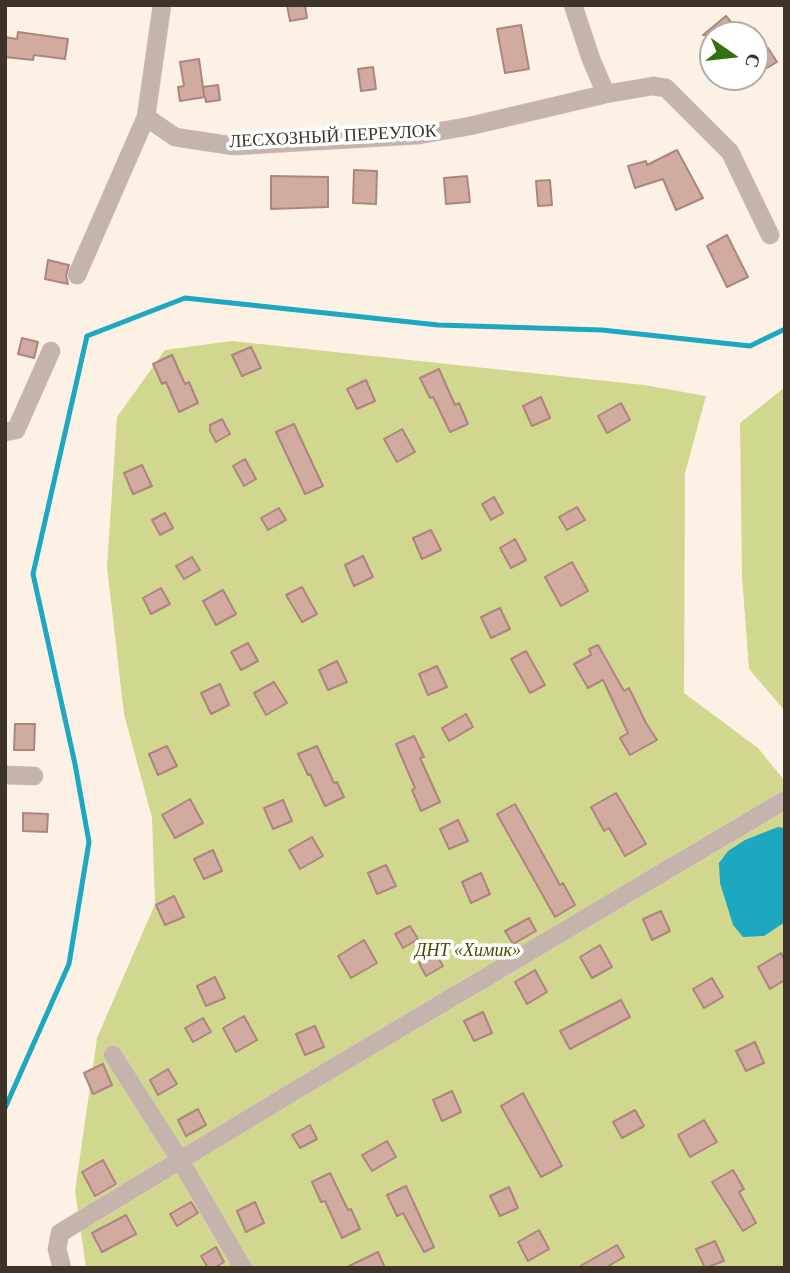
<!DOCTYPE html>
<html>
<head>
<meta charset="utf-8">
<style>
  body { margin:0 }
  #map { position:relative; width:790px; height:1273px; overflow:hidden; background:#fdf1e6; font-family:"Times New Roman",serif }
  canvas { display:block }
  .frame { position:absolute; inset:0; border:7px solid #3e3328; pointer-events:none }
  .north { position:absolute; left:699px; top:21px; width:70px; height:70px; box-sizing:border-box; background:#fff; border:2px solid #b2ada9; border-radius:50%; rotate:104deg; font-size:19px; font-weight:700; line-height:28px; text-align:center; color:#3e3328 }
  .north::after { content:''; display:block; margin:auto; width:24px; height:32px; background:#30720c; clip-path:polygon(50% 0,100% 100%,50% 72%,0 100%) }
</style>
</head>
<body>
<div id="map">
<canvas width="790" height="1273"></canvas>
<div class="frame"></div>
<div class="north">С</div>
</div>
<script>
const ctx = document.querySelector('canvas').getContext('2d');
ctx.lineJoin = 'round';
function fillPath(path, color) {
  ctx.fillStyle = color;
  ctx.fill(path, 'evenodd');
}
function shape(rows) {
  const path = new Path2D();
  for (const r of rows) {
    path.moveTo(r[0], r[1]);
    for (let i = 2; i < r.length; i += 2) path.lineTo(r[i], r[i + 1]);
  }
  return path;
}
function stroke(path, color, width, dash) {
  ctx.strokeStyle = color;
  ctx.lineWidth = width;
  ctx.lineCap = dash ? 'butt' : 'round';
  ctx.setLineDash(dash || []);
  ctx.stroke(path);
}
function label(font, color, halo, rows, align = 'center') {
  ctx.font = font + ' "Times New Roman",serif';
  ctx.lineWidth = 7;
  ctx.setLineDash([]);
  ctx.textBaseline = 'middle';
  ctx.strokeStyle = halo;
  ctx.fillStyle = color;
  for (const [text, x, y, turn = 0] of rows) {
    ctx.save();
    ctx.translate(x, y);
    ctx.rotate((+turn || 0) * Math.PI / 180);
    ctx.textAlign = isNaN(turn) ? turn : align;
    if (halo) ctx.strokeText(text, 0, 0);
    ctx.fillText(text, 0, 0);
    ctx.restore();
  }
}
fillPath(shape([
  [232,341,644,385,706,396,685,473,684,693,758,748,785,781,785,1268,86,1268,75,1191,97,1038,155,904,152,818,124,714,107,567,117,417,165,350],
  [785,387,785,711,749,669,742,577,740,423]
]), '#d2d78f');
fillPath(shape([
  [778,827,785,828,785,922,764,936,743,937,733,925,720,883,719,863,728,851,745,840]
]), '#1ca8c0');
stroke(shape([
  [5,1108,69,964,89,842,75,764,33,574,87,336,185,298,438,325,602,330,750,346,785,329]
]), '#1ca8c0', 5);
const building = shape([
  [287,5,305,5,307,18,290,21,287,5],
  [726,16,742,35,703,35,726,16],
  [521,25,529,69,505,73,497,29,521,25],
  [18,32,68,39,65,59,34,55,33,60,5,57,5,37,17,39,18,32],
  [768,48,777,62,755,75,755,56,768,48],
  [199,59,204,95,203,87,218,85,220,100,206,102,205,97,180,101,178,87,184,86,180,62,199,59],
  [373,67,376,89,361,91,358,69,373,67],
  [677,150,703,198,676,210,663,179,635,188,628,166,646,161,647,165,677,150],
  [354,170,377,171,376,204,353,203,354,170],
  [271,176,328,177,328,207,271,209,271,176],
  [467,176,470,202,446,204,444,178,467,176],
  [550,180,552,205,538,206,536,181,550,180],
  [727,235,748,277,727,287,707,246,727,235],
  [48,260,69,265,66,276,68,284,45,279,48,260],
  [22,338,38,342,34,358,18,354,22,338],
  [251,347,261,368,242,376,232,355,251,347],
  [172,355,185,384,189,382,198,403,179,412,166,382,162,384,153,364,172,355],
  [439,369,455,405,459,403,468,424,450,432,433,397,430,398,420,378,439,369],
  [366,380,375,401,357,409,347,389,366,380],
  [541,397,550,418,532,426,523,406,541,397],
  [621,403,630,420,607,433,598,416,621,403],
  [222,419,230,434,216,442,210,431,210,425,222,419],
  [294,424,323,486,305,494,276,432,294,424],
  [402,429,415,452,397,462,384,439,402,429],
  [245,459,256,479,244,486,233,466,245,459],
  [142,465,152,486,133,494,124,473,142,465],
  [494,497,503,513,491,520,482,504,494,497],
  [577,507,585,520,567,530,559,517,577,507],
  [279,508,286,520,268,530,261,518,279,508],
  [165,513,173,528,160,535,152,520,165,513],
  [431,530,441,550,422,559,413,538,431,530],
  [515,539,526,560,511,568,500,548,515,539],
  [363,556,373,577,354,586,345,565,363,556],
  [192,557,200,570,184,579,176,566,192,557],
  [572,562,588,591,561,606,545,577,572,562],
  [302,587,317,614,302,622,286,595,302,587],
  [161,588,170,604,151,614,143,598,161,588],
  [223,590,236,614,216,625,203,601,223,590],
  [500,608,510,629,491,638,481,617,500,608],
  [248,643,258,661,241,670,231,652,248,643],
  [598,645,624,691,629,688,646,723,657,740,630,755,620,738,628,733,603,680,588,688,574,664,591,655,589,649,598,645],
  [526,651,545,685,530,693,511,659,526,651],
  [337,661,347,682,328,690,319,670,337,661],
  [437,666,447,687,428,695,419,674,437,666],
  [274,682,287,703,266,715,254,693,274,682],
  [220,684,229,705,211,714,201,693,220,684],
  [466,714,473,727,449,741,442,728,466,714],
  [15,724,35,724,34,750,14,750,15,724],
  [414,736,424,757,420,758,440,802,421,811,412,790,415,788,396,744,414,736],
  [167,746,177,766,158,775,149,754,167,746],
  [317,746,334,783,337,782,344,797,325,806,310,774,308,775,298,754,317,746],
  [616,793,646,844,625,856,609,828,604,831,591,807,616,793],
  [190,799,203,823,175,838,162,815,190,799],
  [283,800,292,821,273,829,264,808,283,800],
  [515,804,560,885,563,883,575,905,555,917,497,814,515,804],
  [23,813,48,814,47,832,23,831,23,813],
  [458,820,468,841,449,849,440,829,458,820],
  [312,837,323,856,300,869,289,850,312,837],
  [213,850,222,871,204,879,194,859,213,850],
  [386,865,396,886,377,894,368,873,386,865],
  [481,873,490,894,471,903,462,882,481,873],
  [174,896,184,917,165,925,156,905,174,896],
  [661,911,670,931,652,940,643,919,661,911],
  [529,918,536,931,513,944,505,931,529,918],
  [410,926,418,939,403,948,395,934,410,926],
  [364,940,377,963,351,978,338,956,364,940],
  [600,945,612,967,592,978,580,957,600,945],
  [781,953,785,961,785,980,770,989,758,967,781,953],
  [436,954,443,966,426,976,419,963,436,954],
  [535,970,547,992,527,1004,515,982,535,970],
  [215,977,225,998,206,1006,197,986,215,977],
  [712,978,723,997,704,1008,693,989,712,978],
  [621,1000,630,1017,570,1049,560,1031,621,1000],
  [483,1012,492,1033,474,1041,464,1021,483,1012],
  [244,1016,257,1040,236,1052,223,1028,244,1016],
  [203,1018,211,1032,193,1042,185,1028,203,1018],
  [315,1026,324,1047,305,1055,296,1034,315,1026],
  [755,1042,764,1063,746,1071,736,1051,755,1042],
  [103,1064,112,1085,93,1094,84,1073,103,1064],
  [168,1069,177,1084,158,1095,150,1080,168,1069],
  [452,1091,461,1112,442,1121,433,1100,452,1091],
  [523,1093,562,1166,541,1177,501,1106,523,1093],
  [198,1109,206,1125,186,1136,178,1120,198,1109],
  [635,1110,644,1126,622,1138,613,1122,635,1110],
  [704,1120,717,1142,690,1157,678,1135,704,1120],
  [310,1125,317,1139,300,1148,292,1135,310,1125],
  [387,1141,396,1157,372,1171,362,1155,387,1141],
  [103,1160,116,1184,95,1196,82,1172,103,1160],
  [733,1170,744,1189,739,1192,756,1223,743,1231,712,1182,733,1170],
  [330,1173,348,1210,351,1209,360,1229,342,1238,325,1201,321,1202,312,1182,330,1173],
  [406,1186,434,1247,424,1252,403,1213,397,1216,387,1195,406,1186],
  [509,1187,518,1208,500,1216,490,1196,509,1187],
  [191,1202,198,1213,177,1226,170,1214,191,1202],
  [255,1202,264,1223,246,1232,237,1211,255,1202],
  [126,1215,136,1234,102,1252,92,1233,126,1215],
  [539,1230,549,1249,528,1261,518,1242,539,1230],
  [715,1241,724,1261,705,1268,696,1249,715,1241],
  [617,1245,624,1257,605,1268,577,1268,617,1245],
  [216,1247,224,1262,214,1268,208,1268,201,1256,216,1247],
  [378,1252,385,1268,345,1268,378,1252]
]);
fillPath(building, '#d1aaa0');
stroke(building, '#ac867d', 2);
const street = shape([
  [573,5,591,59,606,94,653,86,666,88,730,152,770,235],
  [146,117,175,137,234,146,419,135,470,126,606,94],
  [77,275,146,117,162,5],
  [5,432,16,430,51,351],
  [5,775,34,776],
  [113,1055,180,1160,243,1268],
  [62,1268,57,1249,60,1233,301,1087,785,800]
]);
stroke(street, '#d7cbc0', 19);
stroke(street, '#c4b4ab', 18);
label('18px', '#3e3328', '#fff', [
  ["ЛЕСХОЗНЫЙ ПЕРЕУЛОК",333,137,-3]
]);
label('italic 18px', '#484901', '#fff', [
  ["ДНТ «Химик»",468,951]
]);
</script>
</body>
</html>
